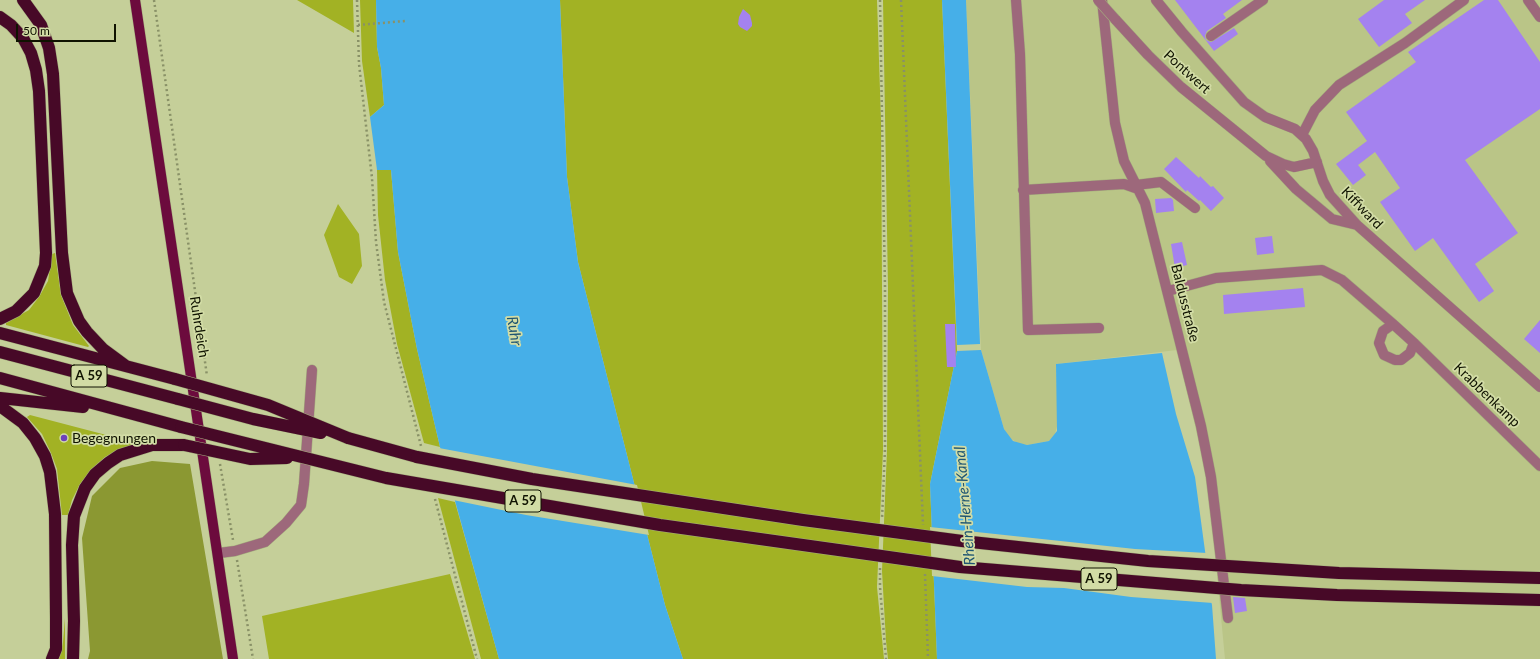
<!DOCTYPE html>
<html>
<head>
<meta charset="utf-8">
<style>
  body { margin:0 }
  #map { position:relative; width:1540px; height:659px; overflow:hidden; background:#c5cf99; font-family:Lato,sans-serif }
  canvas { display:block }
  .scale { position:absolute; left:16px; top:24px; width:100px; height:18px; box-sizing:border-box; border:2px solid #101301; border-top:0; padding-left:5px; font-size:12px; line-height:14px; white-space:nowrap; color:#101301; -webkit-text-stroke:3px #d2dca5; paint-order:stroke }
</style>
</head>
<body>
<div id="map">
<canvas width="1540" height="659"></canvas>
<div class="scale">50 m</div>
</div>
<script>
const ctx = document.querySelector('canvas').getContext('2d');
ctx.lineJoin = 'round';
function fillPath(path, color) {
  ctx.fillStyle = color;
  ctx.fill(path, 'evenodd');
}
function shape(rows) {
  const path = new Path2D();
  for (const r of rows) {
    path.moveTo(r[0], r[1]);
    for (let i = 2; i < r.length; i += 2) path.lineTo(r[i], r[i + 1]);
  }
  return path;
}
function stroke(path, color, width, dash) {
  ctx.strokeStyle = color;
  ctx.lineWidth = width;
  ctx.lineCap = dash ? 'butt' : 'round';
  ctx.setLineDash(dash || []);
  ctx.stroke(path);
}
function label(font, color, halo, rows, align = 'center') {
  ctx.font = font + ' Lato,sans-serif';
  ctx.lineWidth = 3.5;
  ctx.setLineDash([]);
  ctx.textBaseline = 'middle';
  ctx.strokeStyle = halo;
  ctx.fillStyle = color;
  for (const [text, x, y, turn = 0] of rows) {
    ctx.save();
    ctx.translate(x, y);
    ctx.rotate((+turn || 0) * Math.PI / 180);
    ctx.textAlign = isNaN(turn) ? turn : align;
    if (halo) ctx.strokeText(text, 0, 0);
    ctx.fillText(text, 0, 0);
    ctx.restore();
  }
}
fillPath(shape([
  [966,0,1540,0,1540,659,1225,659,1208,479,1177,350,1056,364,1058,423,1055,434,1049,441,1027,445,1019,444,1008,437,1004,429,981,350]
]), '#bac587');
fillPath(shape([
  [297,0,353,0,354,33],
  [360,0,376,0,377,47,381,68,384,105,370,117,362,61],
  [560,0,877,0,881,121,883,450,877,587,884,659,683,659,665,605,578,262,567,177],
  [883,0,942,0,957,351,930,484,937,659,888,659,886,641,882,571,887,450,888,287],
  [377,170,391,170,398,252,417,349,440,447,424,443,397,344,385,280,378,215],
  [338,204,359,234,362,266,352,284,339,277,324,235],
  [55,253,61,295,73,325,89,346,88,347,6,325,6,323,29,310,39,297,48,281,52,254],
  [30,415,133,442,133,444,105,457,91,470,80,484,72,500,68,515,62,515,57,469,51,453,42,434,27,417],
  [438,498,455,502,499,659,481,659],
  [450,574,475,659,269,659,262,616],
  [65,618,65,659,59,659,63,642]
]), '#a2b224');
fillPath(shape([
  [152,461,190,464,223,659,88,659,90,651,82,538,92,496,120,468]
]), '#8b9832');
fillPath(shape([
  [376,0,560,0,567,177,578,262,665,605,683,659,499,659,440,447,417,349,398,252,391,170,377,170,370,117,384,105,381,68,377,47],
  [942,0,966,0,980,344,957,345],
  [981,350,1004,429,1013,441,1027,445,1049,441,1057,431,1056,364,1162,353,1176,414,1195,477,1208,573,1206,601,1211,601,1212,605,1216,659,937,659,930,484,957,351]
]), '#46afe8');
fillPath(shape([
  [439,448,637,485,649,535,526,515,453,500],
  [930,527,1135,549,1207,553,1210,572,1208,599,1212,600,1213,603,1131,597,1064,588,1027,587,932,576]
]), '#c5cf99');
fillPath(shape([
  [1175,0,1242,0,1223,14,1226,18,1207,31,1205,36,1206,40,1211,42,1234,28,1238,34,1214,51],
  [1384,0,1425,0,1405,14,1412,23,1379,47,1358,19],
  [1484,0,1498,0,1540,62,1540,109,1465,160,1518,233,1475,264,1494,291,1479,302,1433,238,1415,251,1380,202,1400,188,1375,152,1358,165,1366,175,1353,185,1336,164,1367,141,1346,112,1416,62,1408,52],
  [743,9,750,15,752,23,752,26,747,31,740,27,738,24,739,17],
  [1176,157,1199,178,1200,176,1211,187,1213,186,1224,198,1211,211,1200,200,1199,201,1187,190,1186,192,1164,169],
  [1171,198,1173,200,1174,211,1156,213,1155,199],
  [1272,236,1274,253,1257,255,1255,238],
  [1182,242,1187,265,1175,268,1171,244],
  [1303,288,1305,307,1224,314,1223,295],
  [1540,320,1540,353,1524,339],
  [945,324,955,324,956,367,947,367],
  [1233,597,1245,598,1247,611,1235,613]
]), '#a482ef');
const minor = shape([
  [1016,0,1020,54,1028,330,1099,328],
  [1102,0,1115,123,1124,161,1145,203,1201,426,1211,477,1228,618],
  [1156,0,1182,32,1244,102,1265,117,1295,129,1306,139,1313,151,1323,181,1330,195,1357,225,1540,387],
  [1528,0,1540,17],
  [1115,19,1148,55,1181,87,1266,156,1283,164,1294,167,1317,162],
  [1211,36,1263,0],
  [1302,135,1315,110,1339,85,1405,43,1464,0],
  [1270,161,1296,189,1332,219,1357,225],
  [1136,185,1161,182,1195,208],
  [1023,190,1124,184,1138,189],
  [1168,291,1216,278,1322,270,1342,280,1393,324],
  [1414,343,1410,353,1401,360,1395,360,1384,355,1379,343,1383,331,1393,324,1414,343,1540,466],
  [219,553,235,551,265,542,286,523,301,505,304,484,312,370]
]);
const major = shape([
  [135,0,233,659]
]);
const highway = shape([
  [23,0,41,25,49,48,53,74,62,253,67,293,79,321,87,332,103,349,126,366],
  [0,17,11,25,23,38,31,53,36,70,39,91,46,253,45,266,34,293,16,311,0,319],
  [0,333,175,379],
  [0,352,178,399],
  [0,378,181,427],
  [0,398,83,407],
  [0,406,23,423,35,438,45,456,50,472,55,514,56,618,56,649,52,659],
  [348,438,417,457],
  [73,659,74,621,72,545,74,516,85,488,95,474,108,463,120,455,152,445,184,445]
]);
stroke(minor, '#a4ad7e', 11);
stroke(major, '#a4ad7e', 11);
stroke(highway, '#a4ad7e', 13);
stroke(shape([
  [154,0,207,376],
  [357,0,359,64,372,178,376,242,384,302,421,446],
  [880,0,885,287,885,449,882,519],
  [901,0,923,525],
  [358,25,405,21],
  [220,464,233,540],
  [435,499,477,659],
  [237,560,253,659],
  [880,568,880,587,886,659],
  [925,574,928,659]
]), '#899167', 2.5, [2, 3]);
stroke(minor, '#9d687b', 10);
stroke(major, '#6c0b3d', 10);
stroke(highway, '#470927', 12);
const minorBridge = shape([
  [1098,0,1115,19]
]);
const highwayBridge = shape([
  [175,379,268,405,348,438],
  [178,399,253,419,321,433],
  [181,427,386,478,660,525,960,567,1241,590,1337,595,1540,600],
  [184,445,250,459,287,458],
  [417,457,532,479,803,520,962,541,1148,561,1339,573,1540,578]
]);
stroke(minorBridge, '#a4ad7e', 11, []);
stroke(highwayBridge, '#a4ad7e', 13, []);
stroke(minorBridge, '#9d687b', 10);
stroke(highwayBridge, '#470927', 12);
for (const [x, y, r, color] of [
  [64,438,4,"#6d41b9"]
]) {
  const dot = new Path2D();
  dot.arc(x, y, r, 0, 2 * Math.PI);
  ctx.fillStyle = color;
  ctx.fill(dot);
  stroke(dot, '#d2dca5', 1.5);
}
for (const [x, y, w] of [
  [89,376,36],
  [523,501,36],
  [1099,579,36]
]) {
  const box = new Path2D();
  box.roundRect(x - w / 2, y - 11, w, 22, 3);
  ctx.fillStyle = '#d2dca5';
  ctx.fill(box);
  stroke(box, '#101301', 1);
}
label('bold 13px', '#101301', null, [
  ["A 59",89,376],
  ["A 59",523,501],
  ["A 59",1099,579]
]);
label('14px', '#101301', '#d2dca5', [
  ["Pontwert",1187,72,42],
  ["Kiffward",1362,208,46],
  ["Baldusstraße",1185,303,76],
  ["Ruhrdeich",199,327,81],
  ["Krabbenkamp",1487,395,44]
]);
label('14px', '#101301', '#d2dca5', [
  ["Begegnungen",72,438]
], 'left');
label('italic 15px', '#1e5572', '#d2dca5', [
  ["Ruhr",514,331,80],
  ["Rhein-Herne-Kanal",965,506,-95]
]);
</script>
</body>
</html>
